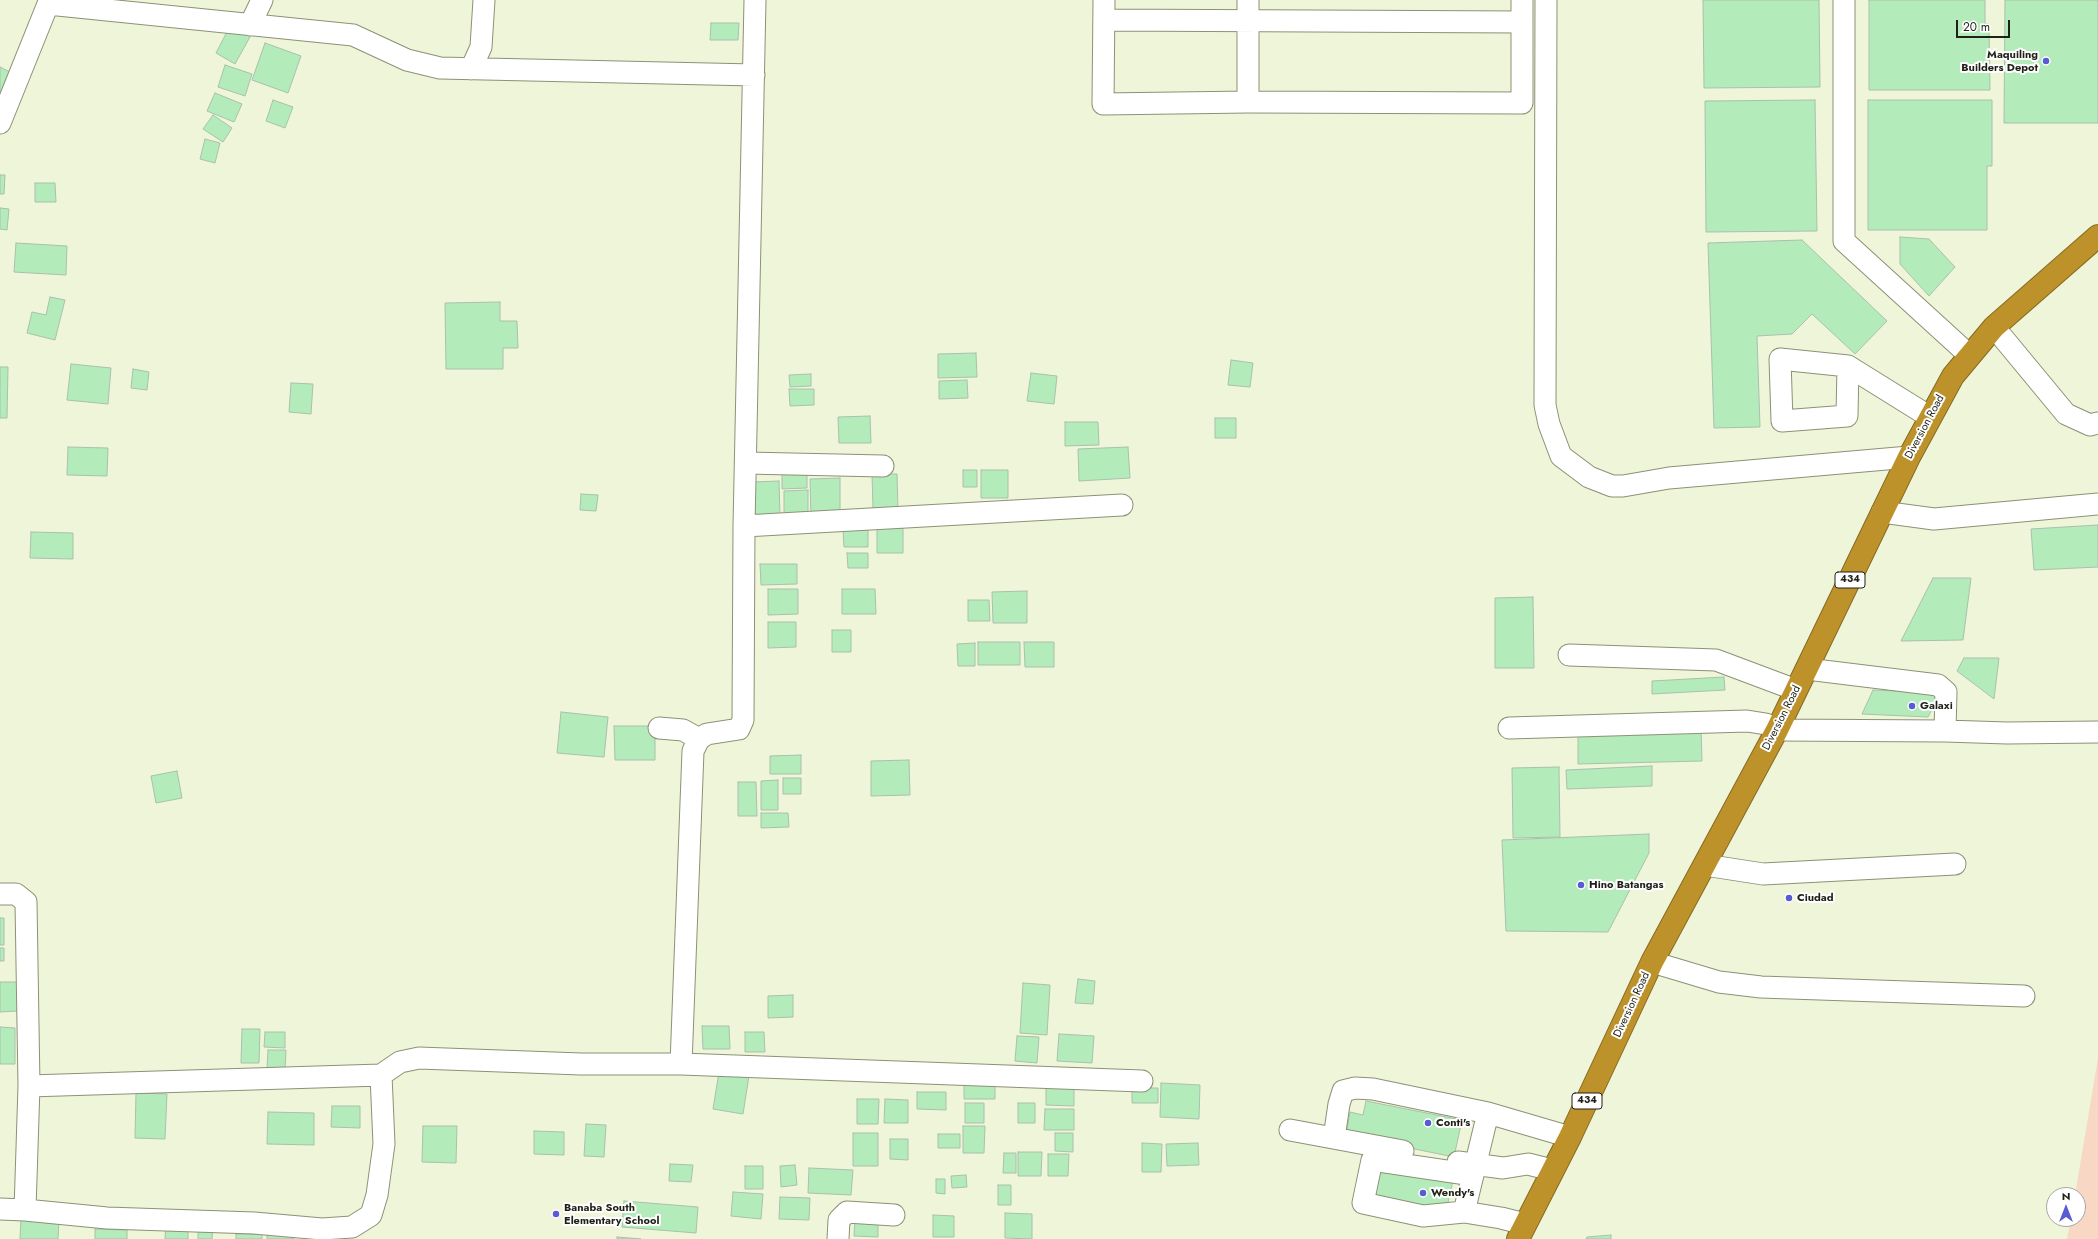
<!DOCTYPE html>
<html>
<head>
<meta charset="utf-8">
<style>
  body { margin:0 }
  #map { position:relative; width:2098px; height:1239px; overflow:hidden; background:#eff5d8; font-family:Jost,sans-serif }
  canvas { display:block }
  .north { position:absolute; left:2046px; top:1187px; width:40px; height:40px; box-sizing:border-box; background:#fff; border:1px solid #a5a6a2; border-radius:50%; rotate:0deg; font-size:11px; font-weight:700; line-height:16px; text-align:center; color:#1f2117 }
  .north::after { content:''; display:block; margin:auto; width:14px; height:18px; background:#585bd2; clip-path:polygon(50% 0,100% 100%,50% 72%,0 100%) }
  .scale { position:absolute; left:1956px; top:20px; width:54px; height:18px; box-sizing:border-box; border:2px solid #1f2117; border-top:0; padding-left:5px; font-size:12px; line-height:14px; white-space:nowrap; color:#1f2117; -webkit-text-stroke:3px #fff; paint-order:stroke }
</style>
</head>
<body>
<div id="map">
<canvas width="2098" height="1239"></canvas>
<div class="north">N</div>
<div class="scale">20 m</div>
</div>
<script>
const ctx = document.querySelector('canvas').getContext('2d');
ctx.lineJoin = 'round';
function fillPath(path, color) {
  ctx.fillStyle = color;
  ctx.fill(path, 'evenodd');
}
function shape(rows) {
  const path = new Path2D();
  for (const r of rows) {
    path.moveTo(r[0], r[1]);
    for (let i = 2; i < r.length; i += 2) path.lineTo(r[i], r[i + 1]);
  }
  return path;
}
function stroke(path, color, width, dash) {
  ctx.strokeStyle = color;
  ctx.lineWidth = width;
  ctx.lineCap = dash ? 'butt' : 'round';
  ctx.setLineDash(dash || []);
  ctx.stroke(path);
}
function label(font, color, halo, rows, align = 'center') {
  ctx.font = font + ' Jost,sans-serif';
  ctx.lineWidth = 4;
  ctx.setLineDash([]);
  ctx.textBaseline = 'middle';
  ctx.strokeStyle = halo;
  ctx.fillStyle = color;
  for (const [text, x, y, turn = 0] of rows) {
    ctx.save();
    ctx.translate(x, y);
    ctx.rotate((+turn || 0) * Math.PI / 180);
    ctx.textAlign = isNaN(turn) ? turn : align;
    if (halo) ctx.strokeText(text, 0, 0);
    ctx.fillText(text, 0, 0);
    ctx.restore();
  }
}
fillPath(shape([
  [2098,1058,2098,1239,2067,1239,2071,1219,2078,1219,2078,1195,2075,1195]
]), '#f8d7c4');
const building = shape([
  [1703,0,1819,0,1820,87,1704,88,1703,0],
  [1869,0,1985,0,1985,24,1989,24,1990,90,1869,90,1869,0],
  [2005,0,2098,0,2098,123,2004,123,2005,0],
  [711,23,739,23,738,40,710,40,711,23],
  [230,26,250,37,235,64,216,53,230,26],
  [265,43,301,56,288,93,252,80,265,43],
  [225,65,252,74,245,96,218,87,225,65],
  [0,67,12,73,0,94,0,67],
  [215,93,242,104,234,122,207,111,215,93],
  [273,100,293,107,285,128,266,121,273,100],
  [1815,100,1817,231,1706,232,1705,101,1815,100],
  [1868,100,1992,100,1992,166,1987,166,1987,230,1868,230,1868,100],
  [213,115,232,128,223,142,203,129,213,115],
  [205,139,220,143,215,163,200,159,205,139],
  [0,175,5,175,4,194,0,194,0,175],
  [35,183,55,183,56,202,35,202,35,183],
  [0,208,9,209,7,230,0,229,0,208],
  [1900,237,1929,239,1955,267,1929,296,1900,264,1900,237],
  [1802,240,1887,321,1855,354,1812,314,1792,334,1757,336,1760,427,1714,428,1708,243,1802,240],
  [16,243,67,246,66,275,14,272,16,243],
  [50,297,65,300,55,340,27,333,32,312,46,315,50,297],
  [500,302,500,321,517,321,518,348,503,348,503,369,446,369,445,303,500,302],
  [976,353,977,377,938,378,938,354,976,353],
  [1231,360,1253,363,1250,387,1228,385,1231,360],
  [71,364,111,368,108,404,67,400,71,364],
  [0,367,8,367,7,418,0,418,0,367],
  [133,369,149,372,147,390,131,388,133,369],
  [1031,373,1057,376,1054,404,1027,401,1031,373],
  [811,374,811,386,790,387,789,375,811,374],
  [967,380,968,398,939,399,939,381,967,380],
  [291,383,313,384,311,414,289,412,291,383],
  [789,389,814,389,814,405,790,406,789,389],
  [870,416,871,443,839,443,838,417,870,416],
  [1215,418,1236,418,1236,438,1215,438,1215,418],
  [1065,422,1098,422,1099,445,1065,446,1065,422],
  [68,447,108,448,107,476,67,475,68,447],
  [1128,447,1130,478,1079,481,1078,449,1128,447],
  [807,466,807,488,782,489,782,467,807,466],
  [963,470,977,470,977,487,963,487,963,470],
  [981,470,1008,470,1008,498,981,498,981,470],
  [872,474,897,474,898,509,873,509,872,474],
  [840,478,840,518,811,519,810,479,840,478],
  [779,481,780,516,752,517,752,482,779,481],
  [808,490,808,518,784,519,784,491,808,490],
  [581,494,598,495,596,511,580,510,581,494],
  [2098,525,2098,567,2034,570,2031,529,2098,525],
  [877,526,903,526,903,553,877,553,877,526],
  [868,528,868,547,844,547,843,529,868,528],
  [31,532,73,533,73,559,30,558,31,532],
  [847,553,868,553,868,568,848,568,847,553],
  [760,564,797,564,797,584,761,585,760,564],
  [1933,578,1971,578,1963,640,1901,641,1933,578],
  [768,589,798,589,798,614,768,615,768,589],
  [842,589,875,589,876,614,842,614,842,589],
  [1027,591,1027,623,993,623,992,592,1027,591],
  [1533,597,1534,668,1495,668,1495,598,1533,597],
  [968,600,989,600,990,621,968,621,968,600],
  [768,622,796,622,796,647,768,648,768,622],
  [832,630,851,630,851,652,832,652,832,630],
  [978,642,1020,642,1020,665,978,665,978,642],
  [1024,642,1054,642,1054,667,1025,667,1024,642],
  [975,643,975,666,958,666,957,644,975,643],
  [1964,658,1999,658,1994,699,1957,671,1964,658],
  [1724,677,1725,690,1652,694,1652,681,1724,677],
  [1873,690,1941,693,1928,717,1862,714,1873,690],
  [561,712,608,717,604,757,557,753,561,712],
  [614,726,655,726,655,760,615,760,614,726],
  [1701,727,1702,761,1578,764,1578,729,1701,727],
  [801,755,801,774,770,774,770,756,801,755],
  [909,760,910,795,871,796,871,761,909,760],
  [1652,766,1652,786,1567,789,1566,770,1652,766],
  [1559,767,1560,837,1513,838,1512,768,1559,767],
  [177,771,182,798,156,803,151,776,177,771],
  [783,778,801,778,801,794,783,794,783,778],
  [778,780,778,810,761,810,761,781,778,780],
  [738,782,756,782,757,816,738,816,738,782],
  [761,813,788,813,789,827,761,828,761,813],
  [1649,834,1649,853,1608,932,1506,931,1502,840,1649,834],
  [0,918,4,918,4,945,0,945,0,918],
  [0,948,4,948,4,961,0,961,0,948],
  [1078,979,1095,981,1093,1004,1075,1003,1078,979],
  [0,982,17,982,18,1011,0,1012,0,982],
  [1023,983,1050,985,1047,1035,1020,1033,1023,983],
  [793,995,793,1017,768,1018,768,996,793,995],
  [702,1026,729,1026,730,1049,703,1049,702,1026],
  [0,1027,15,1028,15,1064,0,1064,0,1027],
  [242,1029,260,1029,259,1063,241,1063,242,1029],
  [265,1032,285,1032,285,1048,264,1047,265,1032],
  [745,1032,764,1032,765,1052,745,1052,745,1032],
  [1059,1034,1094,1036,1092,1063,1057,1061,1059,1034],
  [1017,1036,1039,1037,1037,1063,1015,1061,1017,1036],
  [268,1050,286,1050,285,1070,267,1069,268,1050],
  [719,1072,749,1076,743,1114,713,1109,719,1072],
  [964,1079,995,1079,995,1099,964,1099,964,1079],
  [1046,1083,1074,1084,1074,1106,1046,1105,1046,1083],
  [1161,1083,1200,1085,1199,1119,1160,1117,1161,1083],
  [1132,1088,1158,1088,1158,1103,1132,1103,1132,1088],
  [917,1092,946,1092,946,1110,917,1109,917,1092],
  [136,1093,167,1094,165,1139,135,1138,136,1093],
  [857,1099,879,1099,878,1124,857,1124,857,1099],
  [885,1099,908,1100,908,1123,884,1123,885,1099],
  [1366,1101,1462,1120,1454,1157,1346,1135,1350,1112,1363,1115,1366,1101],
  [965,1103,984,1103,984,1123,965,1123,965,1103],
  [1018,1103,1035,1103,1035,1123,1018,1123,1018,1103],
  [332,1106,360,1106,360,1128,331,1127,332,1106],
  [1045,1109,1074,1109,1074,1130,1044,1130,1045,1109],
  [268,1112,314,1113,314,1145,267,1144,268,1112],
  [586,1124,606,1125,604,1157,584,1156,586,1124],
  [423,1126,457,1126,456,1163,422,1162,423,1126],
  [963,1126,985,1126,984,1153,963,1153,963,1126],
  [534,1131,564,1132,564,1155,534,1154,534,1131],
  [853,1133,878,1133,878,1166,853,1166,853,1133],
  [1055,1133,1073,1133,1073,1152,1055,1151,1055,1133],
  [938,1134,960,1134,960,1148,938,1148,938,1134],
  [890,1139,908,1139,908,1160,890,1159,890,1139],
  [1142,1143,1162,1144,1161,1172,1142,1172,1142,1143],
  [1198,1143,1199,1165,1167,1166,1166,1144,1198,1143],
  [1018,1152,1042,1152,1041,1176,1018,1176,1018,1152],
  [1004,1153,1016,1153,1016,1173,1003,1173,1004,1153],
  [1048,1154,1069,1154,1068,1176,1048,1176,1048,1154],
  [670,1164,693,1165,691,1182,669,1181,670,1164],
  [795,1165,797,1185,781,1187,780,1166,795,1165],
  [745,1166,763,1166,763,1189,745,1189,745,1166],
  [1378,1167,1453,1181,1446,1211,1371,1198,1378,1167],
  [809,1168,853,1170,851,1195,808,1193,809,1168],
  [966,1175,967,1187,952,1188,951,1176,966,1175],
  [936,1179,945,1179,945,1194,936,1193,936,1179],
  [998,1185,1011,1185,1011,1205,998,1205,998,1185],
  [733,1192,763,1194,761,1219,731,1216,733,1192],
  [780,1197,810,1198,809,1220,779,1219,780,1197],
  [624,1201,698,1207,696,1233,622,1227,624,1201],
  [1005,1213,1032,1214,1032,1239,1005,1238,1005,1213],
  [933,1215,954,1216,954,1237,933,1237,933,1215],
  [21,1218,59,1219,58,1239,20,1239,21,1218],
  [855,1218,878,1218,878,1237,854,1236,855,1218],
  [166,1223,188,1224,188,1239,165,1239,166,1223],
  [198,1223,213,1223,212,1239,198,1239,198,1223],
  [95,1229,127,1230,127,1239,95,1239,95,1229],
  [267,1230,294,1231,294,1239,267,1239,267,1230],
  [236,1234,262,1234,262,1239,236,1239,236,1234],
  [1611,1235,1611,1239,1586,1239,1587,1237,1611,1235],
  [617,1237,641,1239,617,1239,617,1237]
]);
fillPath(building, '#b4ebbb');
stroke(building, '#a9c0ac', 1);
const minor = shape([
  [1104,0,1103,104,1248,102,1522,103,1522,0],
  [1248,0,1248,102],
  [1546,0,1545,405,1549,424,1561,456,1589,477,1612,486,1623,486,1669,478,1909,457],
  [1844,0,1844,241,1969,355],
  [1104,20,1522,22],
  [250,25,262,0],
  [471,69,481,47,484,0],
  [0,123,48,4,353,35,407,60,440,68,754,75],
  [1994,327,2066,414,2090,425,2098,423],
  [1848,366,1847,416,1782,421,1780,359,1848,366,1930,417],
  [746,463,883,466],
  [1882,512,1934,519,2098,504],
  [744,526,1122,505],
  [1569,655,1716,660,1796,690],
  [1807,669,1938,685,1946,692,1945,731],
  [659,728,683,730,699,739],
  [1509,728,1747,721,1766,724,1777,730,1945,731,2007,733,2098,732],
  [1705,865,1763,874,1955,864],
  [0,894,16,894,26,902,29,1086,25,1210,107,1218,254,1223,322,1229,352,1227,371,1215,377,1195,384,1144,381,1075],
  [1652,962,1719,982,1761,987,2024,996],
  [681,1064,693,751,699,739,707,734,739,729,743,720,744,526,755,0],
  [29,1086,381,1075,400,1062,419,1058,581,1064,681,1064,1142,1081],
  [1290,1130,1403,1151],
  [1334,1138,1339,1104,1343,1091,1355,1088,1373,1089,1488,1113,1570,1137],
  [1458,1162,1503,1168,1528,1164,1552,1170],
  [1473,1175,1372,1160,1363,1203,1423,1216,1464,1212,1501,1218,1525,1224],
  [0,1209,25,1210],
  [1464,1212,1488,1113],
  [838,1239,839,1220,847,1212,894,1215]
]);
const highway = shape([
  [1518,1239,1570,1137,1652,962,1777,730,1909,457,1953,376,1994,327,2098,236]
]);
stroke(minor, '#8c9177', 23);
stroke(highway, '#866a23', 24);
stroke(minor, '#fff', 21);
stroke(highway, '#be922a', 22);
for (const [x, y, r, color] of [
  [2046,61,4,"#585bd2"],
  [1912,706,4,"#585bd2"],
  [1581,885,4,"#585bd2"],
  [1789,898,4,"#585bd2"],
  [1428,1123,4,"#585bd2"],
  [1423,1193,4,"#585bd2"],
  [556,1214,4,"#585bd2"]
]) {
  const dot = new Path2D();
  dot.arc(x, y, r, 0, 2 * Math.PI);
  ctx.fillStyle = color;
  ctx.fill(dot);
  stroke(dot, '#fff', 1.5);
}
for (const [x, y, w] of [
  [1850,580,30],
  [1587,1101,30]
]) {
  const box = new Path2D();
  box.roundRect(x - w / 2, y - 8, w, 16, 3);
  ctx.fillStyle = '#fff';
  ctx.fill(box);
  stroke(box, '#1f2117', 1);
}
label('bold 10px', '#1f2117', null, [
  ["434",1850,580],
  ["434",1587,1101]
]);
label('bold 11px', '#1f2117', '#fff', [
  ["Maquiling",2038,55,"right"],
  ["Builders Depot",2038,68,"right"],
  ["Galaxi",1920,706],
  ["Hino Batangas",1589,885],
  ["Ciudad",1797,898],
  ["Conti's",1436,1123],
  ["Wendy's",1431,1193],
  ["Banaba South",564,1208],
  ["Elementary School",564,1221]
], 'left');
label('11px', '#1f2117', '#fff', [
  ["Diversion Road",1925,427,-62],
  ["Diversion Road",1782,718,-63],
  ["Diversion Road",1632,1005,-65]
]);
</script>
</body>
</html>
